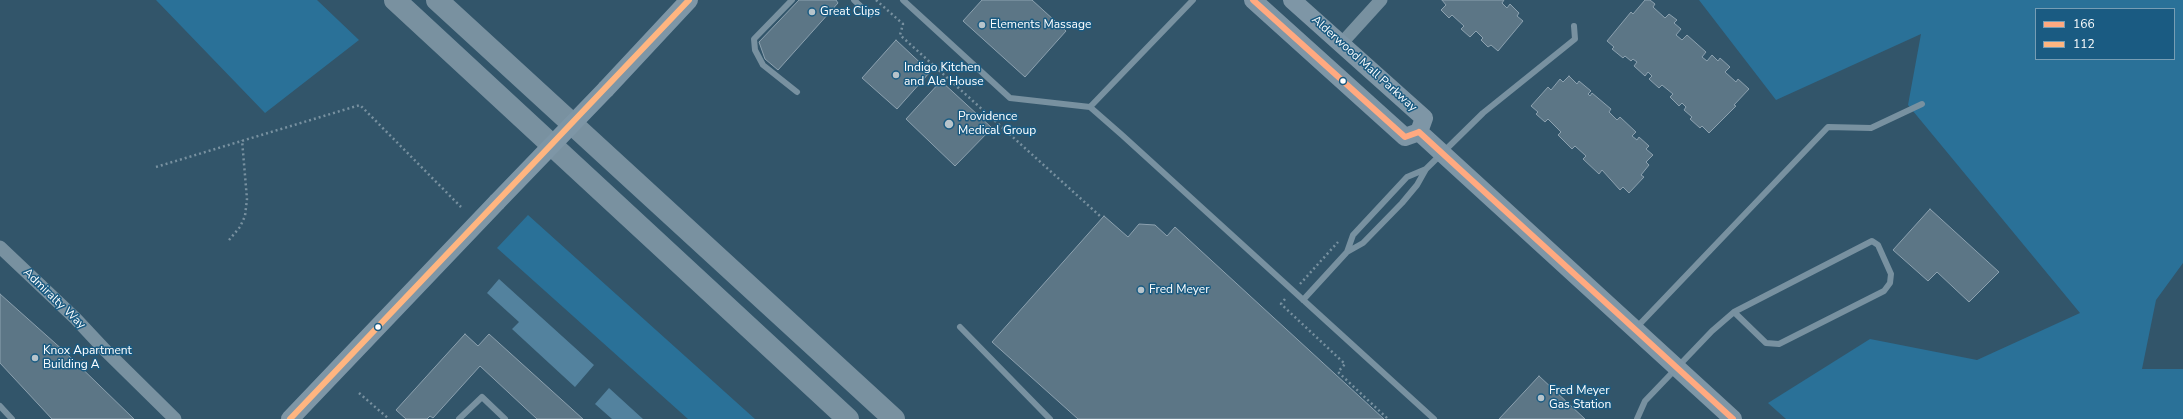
<!DOCTYPE html>
<html>
<head>
<meta charset="utf-8">
<style>
  body { margin:0 }
  #map { position:relative; width:2183px; height:419px; overflow:hidden; background:#32556a; font-family:"Nunito Sans",sans-serif }
  canvas { display:block }
  .legend { position:absolute; left:2035px; top:8px; width:140px; height:52px; box-sizing:border-box; background:#1a5b82; border:1px solid #769db4; margin:0; padding:5px 7px; list-style:none; font-size:12px; color:#fff }
  .legend li { display:flex; align-items:center; gap:8px; height:20px }
  .legend b { width:20px; border:1px solid #769db4 }
</style>
</head>
<body>
<div id="map">
<canvas width="2183" height="419"></canvas>
<ul class="legend">
<li><b style="height:5px;background:#ffa980"></b>166</li>
<li><b style="height:5px;background:#ffb580"></b>112</li>
</ul>
</div>
<script>
const ctx = document.querySelector('canvas').getContext('2d');
ctx.lineJoin = 'round';
function fillPath(path, color) {
  ctx.fillStyle = color;
  ctx.fill(path, 'evenodd');
}
function shape(rows) {
  const path = new Path2D();
  for (const r of rows) {
    path.moveTo(r[0], r[1]);
    for (let i = 2; i < r.length; i += 2) path.lineTo(r[i], r[i + 1]);
  }
  return path;
}
function stroke(path, color, width, dash) {
  ctx.strokeStyle = color;
  ctx.lineWidth = width;
  ctx.lineCap = dash ? 'butt' : 'round';
  ctx.setLineDash(dash || []);
  ctx.stroke(path);
}
function label(font, color, halo, rows, align = 'center') {
  ctx.font = font + ' "Nunito Sans",sans-serif';
  ctx.lineWidth = 3;
  ctx.setLineDash([]);
  ctx.textBaseline = 'middle';
  ctx.strokeStyle = halo;
  ctx.fillStyle = color;
  for (const [text, x, y, turn = 0] of rows) {
    ctx.save();
    ctx.translate(x, y);
    ctx.rotate((+turn || 0) * Math.PI / 180);
    ctx.textAlign = isNaN(turn) ? turn : align;
    if (halo) ctx.strokeText(text, 0, 0);
    ctx.fillText(text, 0, 0);
    ctx.restore();
  }
}
fillPath(shape([
  [156,0,317,0,359,40,265,113],
  [1699,0,2183,0,2183,263,2156,300,2142,369,2183,369,2183,419,1786,419,1768,403,1870,339,1977,360,2080,313,1908,105,1921,34,1776,100],
  [2036,9,2174,9,2174,59,2036,59],
  [528,215,755,419,688,419,497,248]
]), '#2a7198');
fillPath(shape([
  [499,279,594,365,575,387,512,329,519,322,487,293],
  [609,388,643,419,612,419,595,404]
]), '#53829e');
const building = shape([
  [799,0,836,0,838,3,778,70,765,59,759,42,799,0],
  [982,0,1032,0,1066,31,1025,77,963,21,982,0],
  [1442,0,1504,0,1502,3,1507,8,1510,4,1519,13,1517,16,1523,21,1498,51,1491,45,1488,47,1481,40,1483,38,1476,31,1470,37,1461,29,1464,26,1452,15,1449,18,1441,10,1446,5,1442,0],
  [1645,0,1650,0,1655,4,1653,7,1665,18,1669,14,1677,20,1674,23,1681,29,1676,35,1682,40,1687,35,1706,52,1702,57,1707,61,1712,55,1718,61,1720,58,1730,67,1725,72,1736,82,1738,79,1749,89,1734,105,1736,106,1709,133,1702,126,1700,128,1690,119,1692,117,1684,110,1686,107,1682,103,1679,106,1670,97,1673,94,1662,85,1659,88,1649,79,1652,76,1648,72,1645,76,1634,66,1637,62,1633,59,1631,61,1625,56,1623,58,1612,49,1614,47,1607,41,1631,12,1633,14,1645,0],
  [896,40,930,72,897,109,862,78,896,40],
  [1569,76,1577,84,1579,81,1591,91,1588,94,1590,96,1592,93,1611,109,1609,112,1617,120,1620,117,1636,132,1632,136,1637,140,1639,137,1649,146,1646,149,1653,155,1646,162,1649,165,1641,175,1644,177,1629,193,1623,187,1620,190,1602,170,1599,174,1583,159,1586,156,1575,146,1572,149,1558,135,1561,132,1548,119,1545,122,1536,114,1538,112,1531,106,1548,87,1551,90,1560,79,1563,82,1569,76],
  [941,81,992,128,955,166,906,119,941,81],
  [1930,209,1999,272,1969,302,1937,272,1928,281,1893,250,1930,209],
  [1104,216,1128,237,1139,224,1155,225,1167,236,1175,227,1384,419,1078,419,992,342,1104,216],
  [0,294,65,352,134,419,52,419,0,363,0,294],
  [465,334,478,346,489,334,583,419,537,419,480,366,433,418,430,416,427,419,406,419,396,410,465,334],
  [1539,376,1585,419,1499,419,1539,376]
]);
fillPath(building, '#5c7686');
stroke(building, '#8ca1af', 1);
stroke(shape([
  [876,0,903,24,900,35,1100,216],
  [156,167,360,105,461,207],
  [229,240,240,227,245,216,247,199,242,140],
  [1300,284,1338,242],
  [1285,299,1281,304,1345,364,1338,372,1388,419],
  [359,393,389,419]
]), '#7891a0', 2.5, [2, 3]);
stroke(shape([
  [792,0,754,39,755,50,763,65,797,92],
  [854,0,870,15],
  [903,0,1010,98,1090,107,1122,135,1434,419],
  [1090,107,1193,0],
  [1347,252,1353,235,1407,177,1426,169],
  [1303,300,1347,252,1363,243,1402,203,1417,185,1426,169,1483,113,1575,39,1574,26],
  [960,327,1050,419],
  [1636,328,1828,127,1871,128,1922,104],
  [0,406,12,419],
  [459,419,482,397,505,419],
  [1637,419,1645,401,1712,331,1734,312,1872,241,1878,245,1891,274,1890,283,1884,291,1779,344,1766,343,1734,312]
]), '#7891a0', 6);
stroke(shape([
  [1341,44,1381,0],
  [0,247,76,319,105,350,175,419]
]), '#7891a0', 13);
stroke(shape([
  [1253,0,1405,137,1419,132],
  [1292,0,1424,118,1419,132],
  [606,89,689,0],
  [1419,132,1733,419],
  [290,419,497,202]
]), '#7e96a6', 18);
stroke(shape([
  [395,0,848,419],
  [437,0,894,419]
]), '#7991a0', 22);
stroke(shape([
  [497,202,606,89]
]), '#7e96a6', 18);
stroke(shape([
  [1253,0,1405,137,1419,132],
  [1419,132,1733,419]
]), '#ffa980', 6);
stroke(shape([
  [290,419,689,0]
]), '#ffb580', 6);
for (const [x, y, r, color] of [
  [812,12,4,"#b7c4cb"],
  [982,25,4,"#b7c4cb"],
  [896,75,4,"#b7c4cb"],
  [1343,81,3.5,"#fff"],
  [949,124,5,"#b7c4cb"],
  [1141,290,4,"#b7c4cb"],
  [378,327,3.5,"#fff"],
  [35,358,4,"#b7c4cb"],
  [1541,398,4,"#b7c4cb"]
]) {
  const dot = new Path2D();
  dot.arc(x, y, r, 0, 2 * Math.PI);
  ctx.fillStyle = color;
  ctx.fill(dot);
  stroke(dot, '#1a5b82', 1.5);
}
label('12px', '#fff', '#1a5b82', [
  ["Great Clips",820,12],
  ["Elements Massage",990,25],
  ["Indigo Kitchen",904,68],
  ["and Ale House",904,82],
  ["Providence",958,117],
  ["Medical Group",958,131],
  ["Fred Meyer",1149,290],
  ["Knox Apartment",43,351],
  ["Building A",43,365],
  ["Fred Meyer",1549,391],
  ["Gas Station",1549,405]
], 'left');
label('12px', '#fff', '#1a5b82', [
  ["Alderwood Mall Parkway",1364,64,42],
  ["Admiralty Way",54,299,44]
]);
</script>
</body>
</html>
